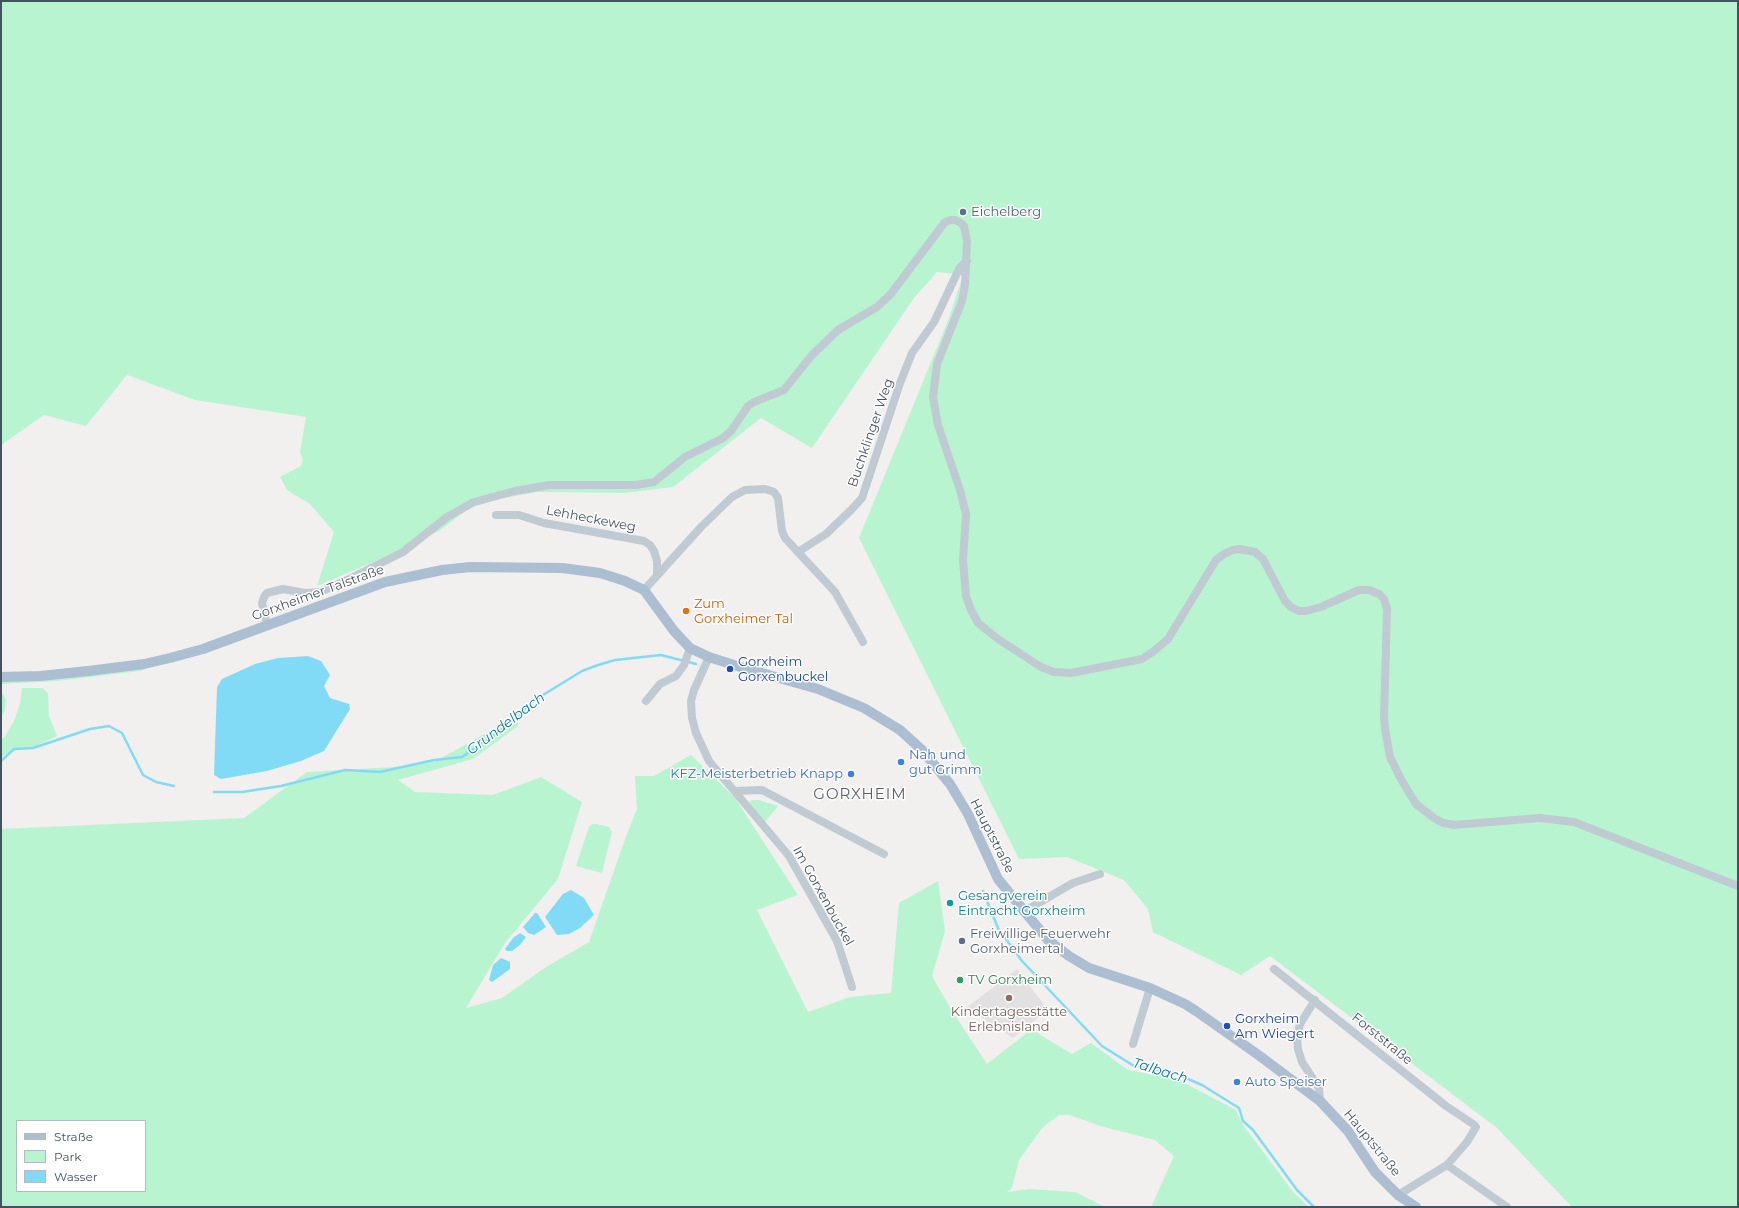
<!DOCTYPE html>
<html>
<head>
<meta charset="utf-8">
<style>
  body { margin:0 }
  #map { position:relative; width:1739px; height:1208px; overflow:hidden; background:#f2efef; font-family:Montserrat,sans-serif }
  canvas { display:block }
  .frame { position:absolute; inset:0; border:2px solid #45525f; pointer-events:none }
  .legend { position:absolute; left:16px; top:1120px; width:130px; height:72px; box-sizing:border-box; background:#fff; border:1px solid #b5babf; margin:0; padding:5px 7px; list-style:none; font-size:12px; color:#45525f }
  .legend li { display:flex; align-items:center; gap:8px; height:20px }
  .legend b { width:20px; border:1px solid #b5babf }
</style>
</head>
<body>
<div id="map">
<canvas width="1739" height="1208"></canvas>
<div class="frame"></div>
<ul class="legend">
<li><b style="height:5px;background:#acbed1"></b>Straße</li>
<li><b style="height:11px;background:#b9f4d1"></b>Park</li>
<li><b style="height:11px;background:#82dbf6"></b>Wasser</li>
</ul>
</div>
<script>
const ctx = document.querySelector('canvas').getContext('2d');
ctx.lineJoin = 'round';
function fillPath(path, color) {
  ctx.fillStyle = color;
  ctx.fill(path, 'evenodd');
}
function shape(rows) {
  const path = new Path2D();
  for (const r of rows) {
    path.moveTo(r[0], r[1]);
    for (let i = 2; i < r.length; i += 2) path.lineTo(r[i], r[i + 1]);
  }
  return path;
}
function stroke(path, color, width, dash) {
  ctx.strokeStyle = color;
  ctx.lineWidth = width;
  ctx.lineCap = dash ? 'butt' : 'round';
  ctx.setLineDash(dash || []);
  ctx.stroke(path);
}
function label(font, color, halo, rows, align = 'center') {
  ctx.font = font + ' Montserrat,sans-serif';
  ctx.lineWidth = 3;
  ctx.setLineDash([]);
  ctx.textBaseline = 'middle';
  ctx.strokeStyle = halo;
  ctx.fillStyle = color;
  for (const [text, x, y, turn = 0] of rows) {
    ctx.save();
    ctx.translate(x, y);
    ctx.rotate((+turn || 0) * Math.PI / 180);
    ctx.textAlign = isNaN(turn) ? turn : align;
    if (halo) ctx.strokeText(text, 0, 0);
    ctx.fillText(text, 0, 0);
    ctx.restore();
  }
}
fillPath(shape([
  [1017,969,1048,1010,1013,1038,966,1008]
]), '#e3e0e1');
fillPath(shape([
  [1,1,1738,1,1738,1207,1572,1207,1497,1128,1270,956,1241,975,1153,932,1148,909,1124,880,1067,857,1019,859,859,538,949,318,963,275,937,272,914,298,812,448,761,418,673,487,625,493,537,492,499,499,473,507,464,512,439,531,397,552,317,586,334,532,310,504,287,490,280,477,301,466,303,460,300,452,306,417,195,400,127,375,86,426,44,415,1,445],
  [154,666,140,671,57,681,1,684,1,682,76,676],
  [22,688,42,688,48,693,49,716,57,736,32,748,15,749,1,757,1,739,4,738,14,721,20,704],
  [1,690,6,700,5,710,1,718],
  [518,715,518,726,473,759,398,780,415,792,493,795,541,777,582,802,558,879,505,943,466,1008,502,998,546,967,589,942,625,839,637,809,635,776,654,776,691,755,735,798,798,895,757,910,808,1012,850,997,891,993,899,903,938,881,945,931,932,976,952,1011,987,1064,1032,1029,1042,1036,1072,1054,1091,1043,1128,1070,1177,1079,1236,1110,1243,1125,1294,1193,1309,1207,1151,1207,1174,1156,1155,1140,1100,1126,1070,1115,1059,1115,1043,1127,1019,1160,1012,1188,1007,1192,1029,1189,1075,1192,1105,1207,1,1207,1,829,244,818,307,772,393,767,438,760],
  [17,1121,145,1121,145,1191,17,1191],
  [751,800,759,800,778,806,764,823,749,804],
  [592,824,597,824,609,827,612,832,602,873,576,866,589,827]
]), '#b9f4d1');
fillPath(shape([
  [308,656,321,661,330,675,324,686,330,698,349,704,350,709,324,751,301,761,267,771,221,779,214,775,217,687,222,679,255,664,278,658],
  [571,890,584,898,594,915,580,928,569,934,557,935,545,917,563,894],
  [535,913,537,913,546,927,534,935,528,933,523,927],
  [520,933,526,937,520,945,512,951,507,951,505,949,513,938],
  [501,958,510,962,510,969,492,982,489,980,493,965]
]), '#82dbf6');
stroke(shape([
  [1,761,14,749,33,748,90,729,109,726,122,733,143,775,156,782,174,786],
  [214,792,242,792,281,786,345,770,380,772,434,760,462,757,518,718,530,703,582,671,598,665,615,660,661,655,696,664],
  [983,891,998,928,1022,961,1102,1046,1134,1066,1172,1072,1202,1085,1239,1108,1243,1121,1253,1130,1297,1190,1314,1207]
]), '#82dbf6', 2.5);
stroke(shape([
  [496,515,519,515,544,523,644,541,650,545,654,551,657,561,657,574],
  [798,552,826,534,851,510,862,498,900,383,912,353,934,322,960,267,967,261],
  [644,590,701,527,732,497,745,490,765,489,774,492,778,498,782,531,785,538,835,592,863,642],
  [267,625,262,603,264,597,267,593,283,589,305,593,320,592,347,580,403,552,447,517,474,502,515,491,549,485,636,485,654,482,685,457,723,438,731,431,748,406,754,402,784,390,812,355,838,330,877,307,890,295,945,222,951,220,955,220,961,223,964,226,967,241,965,285,962,301,937,364,933,397,938,425,960,490,966,514,963,560,966,596,971,610,978,623,998,639,1041,667,1054,672,1071,673,1142,659,1154,651,1168,639,1216,560,1224,554,1233,550,1239,549,1255,552,1263,559,1285,601,1291,607,1299,611,1306,611,1321,607,1359,590,1369,590,1379,594,1384,599,1387,609,1384,717,1385,729,1390,757,1402,781,1416,804,1434,818,1443,823,1454,825,1540,818,1574,822,1738,886],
  [709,657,694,690,691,701,692,718,696,733,709,761,789,856,837,941,852,987],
  [646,701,660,684,676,676,684,665,690,648],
  [735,791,762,790,884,854],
  [1023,912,1073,883,1100,874],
  [1274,969,1446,1106,1473,1124,1476,1127,1467,1142,1447,1165,1398,1195],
  [1315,1000,1300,1024,1297,1037,1298,1049,1302,1062,1319,1088,1320,1101],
  [1133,1044,1150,988],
  [1447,1165,1507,1207]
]), '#bfcad3', 8);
stroke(shape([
  [1,677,40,676,88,671,144,664,170,658,203,649,385,582,442,570,470,567,562,568,600,573,625,581,644,590,674,631,690,648,709,657,737,666,818,689,864,708,900,730,922,750,950,784,968,814,998,879,1048,940,1069,956,1089,968,1150,988,1185,1004,1196,1011,1257,1054,1320,1101,1348,1131,1375,1172,1398,1195,1416,1207]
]), '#acbed1', 10);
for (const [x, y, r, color] of [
  [963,212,4,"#5c6f8a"],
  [686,611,4,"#e8710a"],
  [730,669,4,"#1a4fb4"],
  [901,762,4,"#3f7fe0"],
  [851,774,4,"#3f7fe0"],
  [950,903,4,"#0f9aa8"],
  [962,941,4,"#5c6f8a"],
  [960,980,4,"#2e9e5b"],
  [1009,998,4,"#8d6e63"],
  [1227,1026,4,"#1a4fb4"],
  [1237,1082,4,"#3f7fe0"]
]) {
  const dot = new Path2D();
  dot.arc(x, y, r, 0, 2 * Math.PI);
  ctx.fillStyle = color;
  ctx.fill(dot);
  stroke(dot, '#fff', 1.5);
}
label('13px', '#4e5e75', '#fff', [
  ["Eichelberg",971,212],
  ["Freiwillige Feuerwehr",970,934],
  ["Gorxheimertal",970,949]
], 'left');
label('13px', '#45525f', '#fff', [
  ["Buchklinger Weg",871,433,-71],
  ["Lehheckeweg",591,519,11],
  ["Gorxheimer Talstraße",318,593,-20],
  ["Hauptstraße",992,836,63],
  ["Im Gorxenbuckel",823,896,61],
  ["Forststraße",1382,1039,39],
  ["Hauptstraße",1372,1143,51]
]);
label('13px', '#c56008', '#fff', [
  ["Zum",694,604],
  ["Gorxheimer Tal",694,619]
], 'left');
label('13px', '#164399', '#fff', [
  ["Gorxheim",738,662],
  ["Gorxenbuckel",738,677],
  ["Gorxheim",1235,1019],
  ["Am Wiegert",1235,1034]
], 'left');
label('13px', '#366cbe', '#fff', [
  ["Nah und",909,755],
  ["gut Grimm",909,770],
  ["KFZ-Meisterbetrieb Knapp",843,774,"right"],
  ["Auto Speiser",1245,1082]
], 'left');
label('13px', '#0d838f', '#fff', [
  ["Gesangverein",958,896],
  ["Eintracht Gorxheim",958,911]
], 'left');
label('13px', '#27864d', '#fff', [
  ["TV Gorxheim",968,980]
], 'left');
label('13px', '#785e54', '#fff', [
  ["Kindertagesstätte",1009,1012],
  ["Erlebnisland",1009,1027]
]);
label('italic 14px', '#037a9f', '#fff', [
  ["Grundelbach",506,724,-37],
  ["Talbach",1160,1071,17]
]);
ctx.letterSpacing = '1px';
label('15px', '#5b6065', '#fff', [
  ["GORXHEIM",860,795]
]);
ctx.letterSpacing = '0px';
</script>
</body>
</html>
